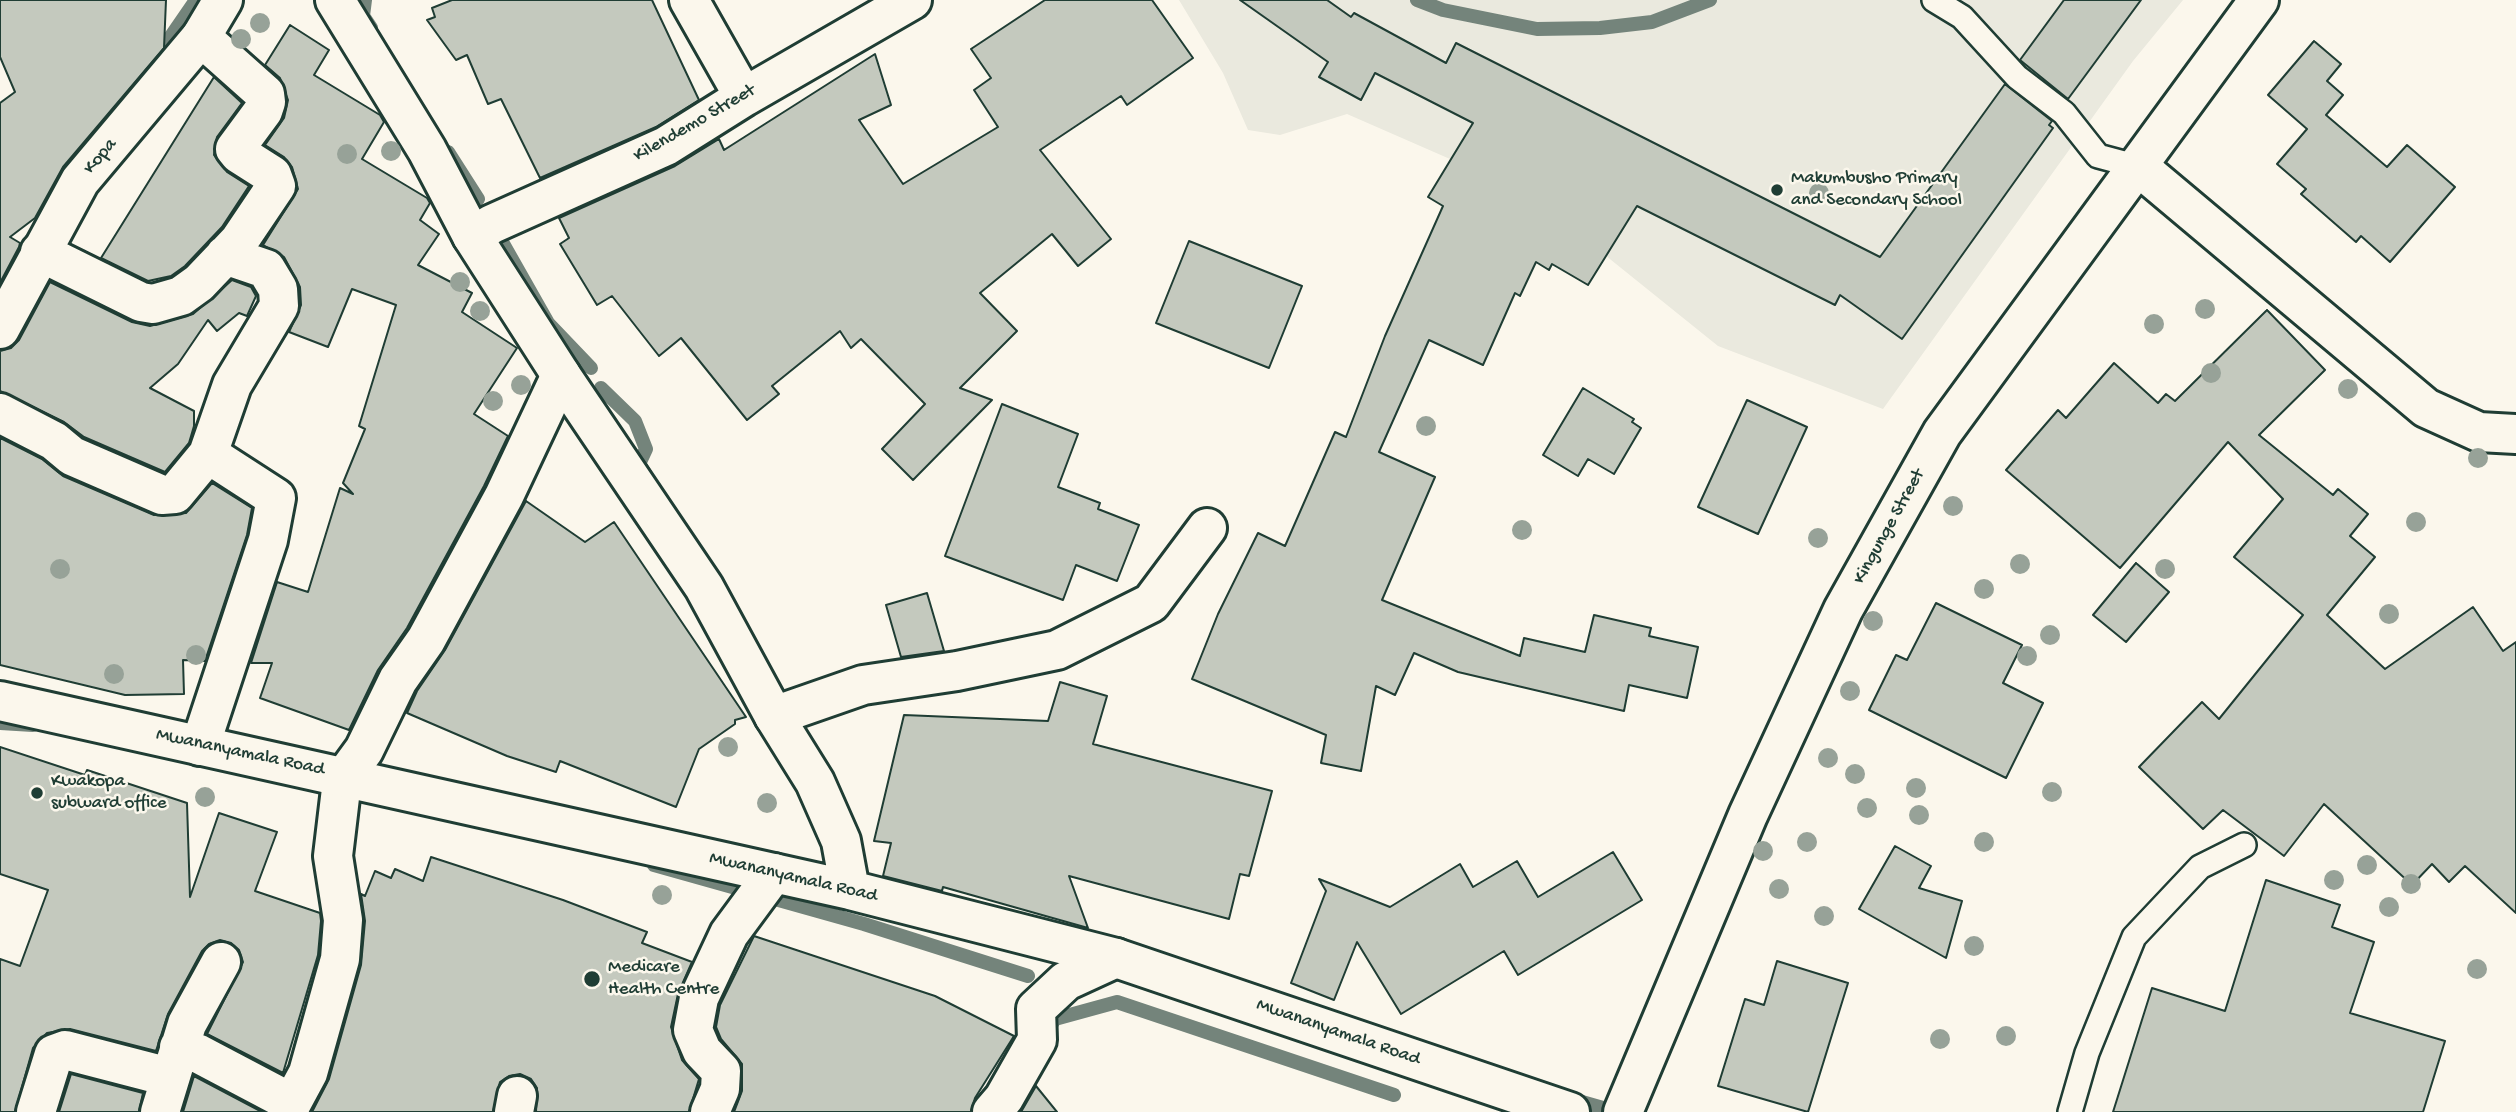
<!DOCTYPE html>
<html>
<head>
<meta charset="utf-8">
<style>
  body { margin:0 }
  canvas { display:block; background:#fbf7ec }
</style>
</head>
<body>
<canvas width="2516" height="1112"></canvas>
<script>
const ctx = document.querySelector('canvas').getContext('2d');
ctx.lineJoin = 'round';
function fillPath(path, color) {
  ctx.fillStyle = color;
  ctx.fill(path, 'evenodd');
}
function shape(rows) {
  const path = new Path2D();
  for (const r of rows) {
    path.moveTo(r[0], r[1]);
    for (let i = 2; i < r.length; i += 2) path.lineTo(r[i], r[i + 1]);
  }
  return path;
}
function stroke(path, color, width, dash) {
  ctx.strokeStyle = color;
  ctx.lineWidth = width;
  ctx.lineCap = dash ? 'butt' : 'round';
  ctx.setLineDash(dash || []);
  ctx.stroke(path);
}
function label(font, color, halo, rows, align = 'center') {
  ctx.font = font + ' "Gochi Hand",sans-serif';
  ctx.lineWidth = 5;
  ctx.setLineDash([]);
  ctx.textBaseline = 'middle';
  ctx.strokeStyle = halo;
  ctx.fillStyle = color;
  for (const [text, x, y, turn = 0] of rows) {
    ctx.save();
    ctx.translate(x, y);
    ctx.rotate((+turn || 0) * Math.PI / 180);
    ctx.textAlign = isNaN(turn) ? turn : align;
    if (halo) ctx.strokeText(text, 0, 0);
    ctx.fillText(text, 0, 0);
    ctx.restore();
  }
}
fillPath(shape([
  [1179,0,2183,0,2133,61,1883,409,1718,346,1544,206,1482,173,1347,114,1280,135,1248,130,1223,73]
]), '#eae9de');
stroke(shape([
  [365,0,363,16,371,28],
  [1417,0,1443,10,1537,29,1600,28,1652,22,1710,0],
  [134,90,196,0],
  [448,152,478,199],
  [493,226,548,323,591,368],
  [601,388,635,421,646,449,639,464,646,475],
  [0,723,33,725],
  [654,865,864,924,1028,976],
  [1044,1035,1055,1019,1117,1002,1394,1095],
  [1568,1098,1617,1112]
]), '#74847b', 14);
const building = shape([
  [0,0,166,0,164,48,63,167,35,218,10,237,20,243,19,247,0,283,0,103,15,92,0,57,0,0],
  [452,0,652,0,699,100,656,127,540,178,501,99,488,104,467,55,456,60,427,20,435,17,432,8,452,0],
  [1045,0,1152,0,1193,58,1127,105,1121,96,1040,150,1111,239,1078,266,1052,234,980,293,1017,331,960,388,992,400,913,480,882,449,925,404,861,339,851,348,840,331,772,386,779,394,747,420,681,338,659,356,612,296,597,305,560,244,569,238,559,218,675,166,719,139,724,150,875,54,891,105,859,120,903,184,998,127,974,90,991,78,971,49,1045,0],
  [1240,0,1327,0,1351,17,1354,13,1446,63,1456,43,1880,257,2005,84,2052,121,2049,125,2053,128,1902,339,1840,295,1835,305,1637,206,1588,285,1552,264,1549,270,1536,262,1520,296,1515,293,1483,365,1429,340,1379,452,1435,477,1382,600,1520,656,1524,638,1585,652,1594,615,1651,628,1649,636,1698,647,1687,698,1629,685,1624,711,1458,672,1414,653,1395,695,1376,686,1361,771,1321,763,1326,735,1192,679,1218,614,1258,533,1285,546,1335,432,1346,437,1385,336,1443,206,1428,197,1473,123,1375,73,1361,100,1319,77,1328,62,1240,0],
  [2064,0,2141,0,2068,99,2020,60,2064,0],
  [290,25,329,50,314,75,380,115,384,122,362,159,427,198,430,203,420,220,439,234,418,265,472,293,462,312,517,348,474,414,508,436,484,486,407,628,378,670,349,730,260,698,272,663,251,663,277,582,308,592,340,488,353,494,343,483,365,429,359,426,396,305,352,289,328,347,289,332,301,305,300,287,284,257,263,245,298,189,292,167,284,157,265,145,284,118,288,100,280,78,265,65,290,25],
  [2314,41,2341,64,2327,81,2343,95,2326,115,2387,167,2407,145,2455,187,2390,262,2361,236,2356,242,2301,194,2306,189,2277,164,2307,129,2268,95,2314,41],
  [214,77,242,103,217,137,214,155,227,172,249,186,222,227,185,266,171,276,148,281,101,258,214,77],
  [1189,241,1302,286,1269,368,1156,323,1189,241],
  [232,280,251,287,256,296,247,316,239,313,217,331,208,320,178,364,150,388,194,411,194,426,189,443,165,472,84,437,64,422,0,391,0,351,11,348,19,340,50,282,132,322,150,326,193,314,232,280],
  [2267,310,2325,370,2259,435,2333,495,2338,489,2368,514,2350,536,2375,557,2327,615,2385,669,2473,607,2503,651,2516,642,2516,913,2465,866,2449,882,2432,864,2412,885,2324,804,2284,856,2223,810,2203,829,2139,767,2202,702,2219,719,2303,615,2234,557,2283,499,2228,442,2120,568,2006,470,2058,410,2066,418,2114,363,2158,403,2166,394,2175,401,2267,310],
  [1583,388,1634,419,1632,422,1641,428,1614,474,1588,459,1578,476,1543,455,1583,388],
  [1747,400,1807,427,1758,534,1698,507,1747,400],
  [1002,404,1078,434,1058,487,1100,503,1098,509,1139,525,1117,581,1076,565,1063,600,945,556,1002,404],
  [0,438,42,459,63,476,154,515,186,513,212,483,252,508,247,535,205,661,183,660,184,694,125,695,0,665,0,438],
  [526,501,585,542,614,522,746,717,735,720,735,724,699,749,676,807,560,761,556,772,507,756,407,713,417,691,445,650,526,501],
  [2136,563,2169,592,2126,642,2093,615,2136,563],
  [927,593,944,651,901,657,886,605,927,593],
  [1936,603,2022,645,2003,683,2043,703,2006,778,1869,710,1896,655,1907,660,1936,603],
  [1060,682,1107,696,1093,744,1272,791,1249,876,1240,874,1229,919,1069,876,1088,928,943,887,942,891,883,876,891,843,874,841,904,715,1048,721,1060,682],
  [0,747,85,775,87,770,187,803,190,897,219,813,277,832,255,891,320,913,321,921,318,955,283,1073,207,1034,243,962,239,950,231,943,220,940,209,944,202,951,168,1014,156,1051,70,1029,47,1033,33,1048,15,1112,0,1112,0,959,20,966,48,890,0,874,0,747],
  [1895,846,1931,866,1919,888,1962,901,1946,958,1859,909,1895,846],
  [1613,852,1642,900,1518,975,1504,951,1401,1014,1357,942,1334,1000,1291,983,1326,891,1319,879,1390,907,1460,864,1473,887,1517,861,1538,897,1613,852],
  [431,857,563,900,647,932,642,943,692,962,678,994,671,1027,682,1060,699,1079,689,1112,536,1112,537,1088,531,1079,520,1074,509,1076,500,1082,493,1112,312,1112,329,1079,361,965,365,921,361,894,365,896,375,871,391,878,395,869,423,881,431,857],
  [2266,880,2340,905,2332,927,2374,942,2350,1013,2445,1041,2423,1112,2113,1112,2152,988,2225,1011,2266,880],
  [754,936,935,996,1014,1036,975,1098,971,1112,734,1112,742,1091,742,1064,721,1039,716,1027,720,1005,754,936],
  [1777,961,1848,983,1808,1112,1718,1086,1745,999,1764,1005,1777,961],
  [71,1074,143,1093,139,1112,59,1112,71,1074],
  [194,1076,262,1112,183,1112,194,1076],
  [1036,1086,1057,1112,1021,1112,1036,1086]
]);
fillPath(building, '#c4c9be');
stroke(building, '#1f3d34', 2);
const service = shape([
  [1934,0,1962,17,2017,77,2064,113,2098,156,2139,167],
  [2070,1112,2087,1053,2134,937,2200,867,2244,845]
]);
const minor = shape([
  [689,0,744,97],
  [2139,167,2426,408,2479,432,2516,434],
  [472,236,492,224,666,146,744,97,912,0],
  [40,252,141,302,153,304,181,296,199,283,239,241,276,186,272,175,239,154,235,149,263,111,266,102,265,94,201,37],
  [0,413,54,441,72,456,162,495,175,494,208,454],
  [774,716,863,685,957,671,1057,650,1151,603,1207,528],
  [200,746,268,540,276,498,208,454,232,385,279,306,278,289,266,269,225,255],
  [179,1047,199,1054,292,1103],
  [36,1112,54,1054,65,1050,169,1077],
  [160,1112,187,1024,221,962],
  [287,1112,308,1073,340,959,343,920,333,856,341,789,345,776,364,750,398,680,426,640,504,496,561,375],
  [514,1112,517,1096],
  [710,1112,720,1089,721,1071,702,1051,693,1030,699,998,729,934,774,873],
  [992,1112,1004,1098,1037,1040,1036,1009,1066,981,1116,958],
  [1623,1112,1748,815,1843,610,1942,433,2259,0]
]);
const tertiary = shape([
  [335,0,427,150,472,236,561,375,704,587,774,716,815,782,841,841,850,890],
  [0,329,80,181,201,37,223,0],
  [0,701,850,890,1116,958,1570,1112]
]);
stroke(service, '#1f3d34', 28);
stroke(minor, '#1f3d34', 44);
stroke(tertiary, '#1f3d34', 44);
stroke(service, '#fbf7ec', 23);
stroke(minor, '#fbf7ec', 38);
stroke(tertiary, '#fbf7ec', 38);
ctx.fillStyle = '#97a298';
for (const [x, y] of [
  [260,23],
  [241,39],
  [391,151],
  [347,154],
  [1819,193],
  [460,282],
  [2205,309],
  [480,311],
  [2154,324],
  [2211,373],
  [521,385],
  [2348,389],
  [493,401],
  [1426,426],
  [2478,458],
  [1953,506],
  [2416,522],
  [1522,530],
  [1818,538],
  [2020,564],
  [60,569],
  [2165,569],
  [1984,589],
  [2389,614],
  [1873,621],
  [2050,635],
  [196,655],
  [2027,656],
  [114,674],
  [1850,691],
  [728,747],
  [1828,758],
  [1855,774],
  [1916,788],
  [2052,792],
  [205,797],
  [767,803],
  [1867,808],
  [1919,815],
  [1807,842],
  [1984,842],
  [1763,851],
  [2367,865],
  [2334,880],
  [2411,884],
  [1779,889],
  [662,895],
  [2389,907],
  [1824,916],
  [1974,946],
  [2477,969],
  [2006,1036],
  [1940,1039]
]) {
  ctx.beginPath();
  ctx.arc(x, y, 10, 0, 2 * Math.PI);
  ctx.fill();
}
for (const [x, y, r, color] of [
  [1777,190,7,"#1f3d34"],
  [37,793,7,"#1f3d34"],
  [592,979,9,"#1f3d34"]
]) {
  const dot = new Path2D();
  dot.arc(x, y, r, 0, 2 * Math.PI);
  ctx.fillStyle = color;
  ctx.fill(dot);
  stroke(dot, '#fbf7ec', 2.5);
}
label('19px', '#1f3d34', '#fbf7ec', [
  ["Kilendemo Street",695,124,-30],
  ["Kopa",101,157,-50],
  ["Kingunge Street",1890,527,-61],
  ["Mwananyamala Road",240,753,12],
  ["Mwananyamala Road",793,878,13],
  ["Mwananyamala Road",1338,1033,19]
]);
label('19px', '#1f3d34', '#fbf7ec', [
  ["Makumbusho Primary",1791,179],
  ["and Secondary School",1791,201],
  ["Kwakopa",51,782],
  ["subward office",51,804],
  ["Medicare",608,968],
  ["Health Centre",608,990]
], 'left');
</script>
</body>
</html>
